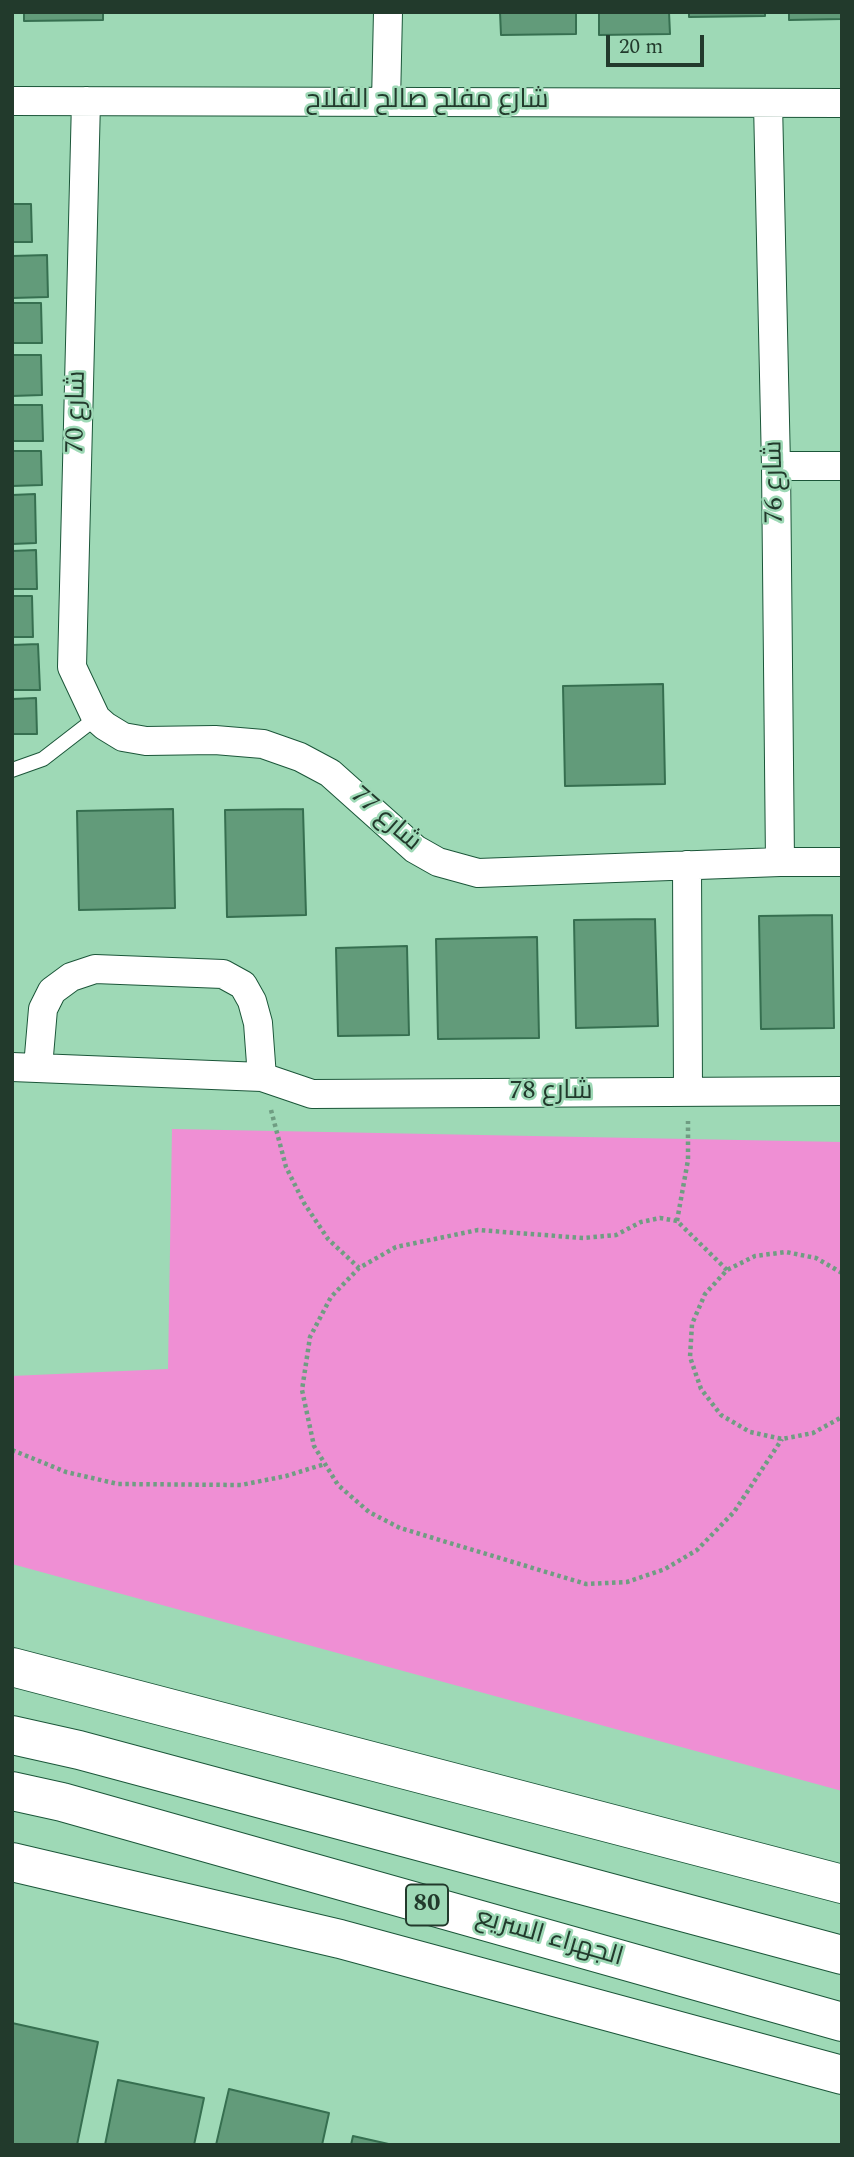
<!DOCTYPE html>
<html>
<head>
<meta charset="utf-8">
<style>
  body { margin:0 }
  #map { position:relative; width:854px; height:2157px; overflow:hidden; background:#9ed9b6; font-family:Spectral,serif }
  canvas { display:block }
  .frame { position:absolute; inset:0; border:14px solid #223a2c; pointer-events:none }
  .scale { position:absolute; left:606px; top:35px; width:98px; height:32px; box-sizing:border-box; border:4px solid #223a2c; border-top:0; padding-left:9px; font-size:21px; line-height:24px; white-space:nowrap; color:#223a2c; -webkit-text-stroke:5px #9ed9b6; paint-order:stroke }
</style>
</head>
<body>
<div id="map">
<canvas width="854" height="2157"></canvas>
<div class="frame"></div>
<div class="scale">20 m</div>
</div>
<script>
const ctx = document.querySelector('canvas').getContext('2d');
ctx.lineJoin = 'round';
function fillPath(path, color) {
  ctx.fillStyle = color;
  ctx.fill(path, 'evenodd');
}
function shape(rows) {
  const path = new Path2D();
  for (const r of rows) {
    path.moveTo(r[0], r[1]);
    for (let i = 2; i < r.length; i += 2) path.lineTo(r[i], r[i + 1]);
  }
  return path;
}
function stroke(path, color, width, dash) {
  ctx.strokeStyle = color;
  ctx.lineWidth = width;
  ctx.lineCap = dash ? 'butt' : 'round';
  ctx.setLineDash(dash || []);
  ctx.stroke(path);
}
function label(font, color, halo, rows, align = 'center') {
  ctx.font = font + ' Spectral,Cairo,serif';
  ctx.lineWidth = 5;
  ctx.setLineDash([]);
  ctx.textBaseline = 'middle';
  ctx.strokeStyle = halo;
  ctx.fillStyle = color;
  for (const [text, x, y, turn = 0] of rows) {
    ctx.save();
    ctx.translate(x, y);
    ctx.rotate((+turn || 0) * Math.PI / 180);
    ctx.textAlign = isNaN(turn) ? turn : align;
    if (halo) ctx.strokeText(text, 0, 0);
    ctx.fillText(text, 0, 0);
    ctx.restore();
  }
}
fillPath(shape([
  [172,1129,842,1142,842,1791,12,1564,12,1376,168,1369]
]), '#ef8fd4');
const building = shape([
  [24,12,103,12,103,20,24,21,24,12],
  [500,12,576,12,576,34,501,35,500,12],
  [599,12,669,12,670,34,599,35,599,12],
  [689,12,765,12,765,16,689,17,689,12],
  [789,12,842,12,842,19,789,20,789,12],
  [12,204,31,204,32,242,12,242,12,204],
  [47,255,48,297,12,298,12,256,47,255],
  [12,303,41,303,42,343,12,343,12,303],
  [12,355,41,355,42,395,12,396,12,355],
  [12,405,42,405,43,441,12,441,12,405],
  [12,451,41,451,42,485,12,486,12,451],
  [35,494,36,543,12,544,12,495,35,494],
  [36,550,37,589,12,589,12,551,36,550],
  [12,596,32,596,33,637,12,637,12,596],
  [38,644,40,690,12,690,12,645,38,644],
  [663,684,665,784,565,786,563,686,663,684],
  [36,698,37,734,12,734,12,699,36,698],
  [173,809,175,908,79,910,77,811,173,809],
  [303,809,306,915,227,917,225,810,303,809],
  [832,915,834,1028,761,1029,759,916,832,915],
  [655,919,658,1026,576,1028,574,920,655,919],
  [537,937,539,1038,438,1039,436,939,537,937],
  [407,946,409,1035,338,1036,336,948,407,946],
  [12,2023,98,2042,77,2145,12,2145,12,2023],
  [118,2080,204,2098,194,2145,105,2145,118,2080],
  [229,2089,329,2113,322,2145,216,2145,229,2089],
  [353,2136,393,2145,351,2145,353,2136]
]);
fillPath(building, '#629b7a');
stroke(building, '#366f50', 2);
const lane = shape([
  [12,770,43,759,96,718]
]);
const street = shape([
  [12,101,842,103],
  [86,101,72,667,96,718,105,726,123,737,146,741,215,740,263,744,300,757,330,773,415,849,438,862,478,873,780,862,842,862],
  [386,102,388,12],
  [768,103,776,466,780,862],
  [776,466,842,466],
  [687,865,688,1092],
  [12,1067,262,1077,312,1094,842,1091],
  [38,1067,43,1009,52,991,71,977,95,969,223,974,243,985,252,1001,258,1023,262,1077]
]);
const primary = shape([
  [12,1667,842,1884],
  [12,1862,340,1939,842,2075]
]);
const highway = shape([
  [12,1735,79,1750,842,1955],
  [12,1791,62,1802,842,2022]
]);
stroke(lane, '#1b5639', 16);
stroke(street, '#1b5639', 30);
stroke(primary, '#1b5639', 40);
stroke(highway, '#1b5639', 40);
stroke(shape([
  [271,1110,286,1167,304,1203,328,1239,359,1268],
  [677,1221,688,1160,688,1121],
  [727,1270,677,1221,660,1218,641,1222,616,1235,583,1238,478,1230,396,1247,359,1268,331,1297,310,1337,302,1390,314,1446,338,1485,369,1512,400,1528,586,1584,627,1582,665,1569,697,1550,734,1512,782,1439],
  [842,1273,816,1258,786,1252,755,1256,727,1270,705,1294,692,1324,690,1357,701,1389,721,1415,750,1432,782,1439,813,1433,842,1417],
  [12,1450,66,1472,118,1484,241,1485,286,1476,325,1464]
]), '#6f9d82', 4.5, [3.5, 3.5]);
stroke(lane, '#fff', 14);
stroke(street, '#fff', 28);
stroke(primary, '#fff', 38);
stroke(highway, '#fff', 38);
for (const [x, y, w] of [
  [427,1905,42]
]) {
  const box = new Path2D();
  box.roundRect(x - w / 2, y - 20.5, w, 41, 5);
  ctx.fillStyle = '#9ed9b6';
  ctx.fill(box);
  stroke(box, '#223a2c', 2);
}
label('bold 24px', '#223a2c', null, [
  ["80",427,1905]
]);
label('26px', '#223a2c', '#9ed9b6', [
  ["شارع مفلح صالح الفلاح",427,102],
  ["شارع 70",78,412,-89],
  ["شارع 76",776,482,-91],
  ["شارع 77",385,820,41],
  ["شارع 78",551,1093],
  ["الجهراء السريع",549,1939,16]
]);
</script>
</body>
</html>
